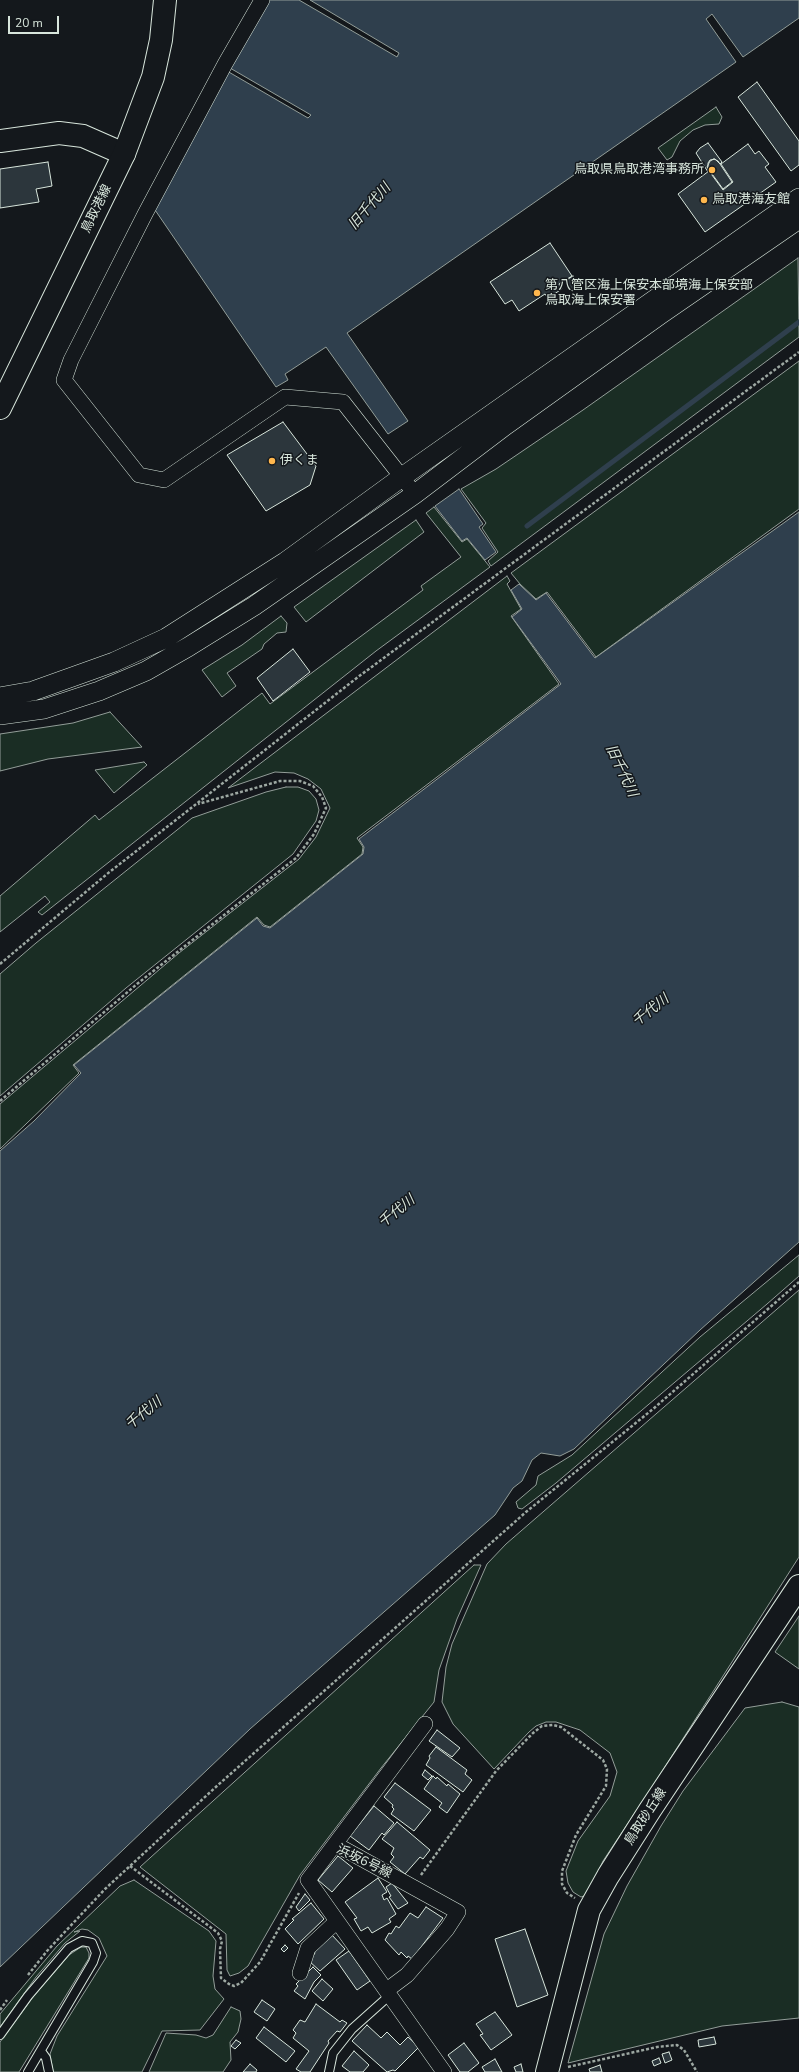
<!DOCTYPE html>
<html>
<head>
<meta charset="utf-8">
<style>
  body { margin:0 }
  #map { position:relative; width:799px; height:2072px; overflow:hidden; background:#14181c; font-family:"Nunito Sans",sans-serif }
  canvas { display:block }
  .scale { position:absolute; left:8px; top:16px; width:51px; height:18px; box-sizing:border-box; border:2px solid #d8e6dc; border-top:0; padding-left:5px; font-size:12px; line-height:14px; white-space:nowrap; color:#d8e6dc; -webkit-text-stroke:3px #14181c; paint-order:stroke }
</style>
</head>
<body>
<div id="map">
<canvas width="799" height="2072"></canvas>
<div class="scale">20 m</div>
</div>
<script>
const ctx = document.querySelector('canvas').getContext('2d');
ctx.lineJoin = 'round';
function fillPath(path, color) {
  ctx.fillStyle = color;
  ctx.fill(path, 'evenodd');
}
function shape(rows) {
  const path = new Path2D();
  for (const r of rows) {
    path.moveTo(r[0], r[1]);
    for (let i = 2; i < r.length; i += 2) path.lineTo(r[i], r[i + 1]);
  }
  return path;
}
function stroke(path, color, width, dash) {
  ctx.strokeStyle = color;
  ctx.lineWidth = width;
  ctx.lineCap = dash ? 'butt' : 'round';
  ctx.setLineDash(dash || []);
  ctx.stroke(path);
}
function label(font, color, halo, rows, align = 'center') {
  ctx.font = font + ' "Nunito Sans","Noto Sans JP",sans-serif';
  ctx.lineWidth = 3;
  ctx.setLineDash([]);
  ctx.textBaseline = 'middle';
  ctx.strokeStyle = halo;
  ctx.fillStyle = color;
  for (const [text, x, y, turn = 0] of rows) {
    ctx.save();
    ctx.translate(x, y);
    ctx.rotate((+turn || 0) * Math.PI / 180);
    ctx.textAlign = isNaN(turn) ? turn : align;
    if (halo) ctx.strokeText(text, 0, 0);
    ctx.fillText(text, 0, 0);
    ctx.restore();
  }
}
const green = shape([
  [716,107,722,117,719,124,705,125,693,130,680,141,672,157,667,160,658,148,716,107],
  [798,258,799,337,491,566,488,561,498,552,482,528,486,523,461,489,496,469,583,410,798,258],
  [799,361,799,509,596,657,547,592,536,599,520,584,511,573,799,361],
  [434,507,462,542,467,539,490,567,376,651,42,915,38,912,50,902,45,896,0,932,0,896,95,815,99,820,262,693,270,704,423,590,421,586,461,557,426,513,434,507],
  [416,520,424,532,306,622,294,607,416,520],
  [507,576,510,581,507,584,521,609,511,616,559,684,357,838,363,847,362,854,270,927,264,925,257,917,73,1065,79,1073,0,1149,0,1104,179,953,299,859,316,837,330,808,321,789,308,779,294,773,275,772,228,788,507,576],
  [281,616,287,623,286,632,277,633,264,644,262,649,227,673,236,686,222,697,202,670,242,645,281,616],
  [110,712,142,747,48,759,0,771,0,734,73,723,110,712],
  [144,762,147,765,114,793,95,770,144,762],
  [286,787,298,787,309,791,316,799,319,810,316,821,293,854,126,988,0,1096,0,974,36,943,192,818,266,792,286,787],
  [799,1255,799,1276,767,1304,556,1483,522,1509,518,1508,516,1502,536,1485,538,1476,572,1455,700,1337,799,1255],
  [799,1290,799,1557,654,1784,603,1861,587,1895,581,1897,573,1892,568,1883,566,1871,578,1841,610,1796,617,1772,610,1753,580,1730,556,1722,546,1722,536,1726,529,1732,494,1769,453,1724,442,1702,446,1667,452,1644,487,1564,506,1544,799,1290],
  [474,1565,481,1565,457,1619,439,1670,434,1702,381,1768,300,1875,248,1966,239,1973,230,1976,227,1970,226,1934,140,1867,474,1565],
  [799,1616,799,1669,775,1652,799,1616],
  [782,1702,799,1707,799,2018,722,2026,568,2063,604,1934,627,1886,661,1826,683,1791,745,1708,782,1702],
  [134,1880,209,1931,216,1941,213,1976,215,1989,224,1999,200,2030,162,2031,142,2072,53,2072,50,2054,57,2036,107,1956,99,1938,88,1930,82,1929,74,1932,80,1931,65,1943,36,1977,0,2027,0,2014,57,1946,120,1886,134,1880],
  [81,1947,86,1947,89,1953,89,1958,19,2072,0,2072,0,2042,33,1997,69,1955,81,1947],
  [231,2007,240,2011,241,2019,238,2032,230,2042,231,2060,223,2072,149,2072,166,2033,196,2035,206,2038,213,2035,231,2007]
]);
fillPath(green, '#1a2d24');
stroke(green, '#939e99', 1);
const water = shape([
  [269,0,299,0,397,57,399,53,310,0,799,0,799,18,743,57,712,14,706,19,736,62,347,333,408,421,388,434,326,347,285,374,288,380,276,387,153,207,227,71,308,118,311,115,230,68,269,0],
  [459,489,483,524,479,527,496,552,485,560,467,538,462,541,435,506,459,489],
  [799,512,799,1242,700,1330,574,1449,560,1456,541,1453,532,1460,522,1481,513,1488,495,1515,250,1729,0,1967,0,1151,34,1121,81,1073,74,1065,257,918,263,926,270,928,363,854,364,847,359,839,561,684,512,617,522,609,511,590,519,584,536,600,546,593,595,658,799,512]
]);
fillPath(water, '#2f3f4d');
stroke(water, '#939e99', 1);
stroke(shape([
  [527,526,799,322]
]), '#2f3f4d', 5);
const building = shape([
  [757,82,799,141,799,165,791,171,738,97,757,82],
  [708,143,722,162,720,164,715,159,710,160,708,163,708,172,696,153,700,148,708,143],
  [748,144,755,154,759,151,769,164,765,167,776,182,705,232,678,194,709,171,723,190,733,182,721,164,748,144],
  [714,159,718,161,732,182,723,189,707,167,710,161,714,159],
  [48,162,52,186,36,189,39,202,0,208,0,169,48,162],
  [550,243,572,276,559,284,562,289,548,298,545,294,519,311,512,300,505,304,490,282,550,243],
  [573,276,579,286,572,291,565,281,573,276],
  [283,422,316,466,310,485,266,511,227,455,283,422],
  [293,649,310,672,273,701,257,678,293,649],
  [437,1730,460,1748,452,1757,429,1741,437,1730],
  [436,1747,467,1770,465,1774,472,1780,463,1792,426,1765,430,1758,429,1756,436,1747],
  [425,1770,432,1776,428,1780,422,1775,425,1770],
  [433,1776,436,1779,437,1777,447,1786,448,1784,460,1794,447,1813,439,1807,442,1803,424,1789,433,1776],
  [395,1783,431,1810,414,1831,391,1814,394,1809,392,1807,393,1805,384,1797,395,1783],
  [374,1806,394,1823,384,1835,382,1833,369,1850,350,1836,374,1806],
  [397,1822,430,1850,423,1859,420,1857,405,1874,390,1862,394,1857,391,1854,394,1848,382,1839,397,1822],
  [338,1856,353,1868,332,1892,318,1880,338,1856],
  [378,1878,387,1892,382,1895,384,1900,387,1898,396,1914,389,1919,391,1922,372,1933,368,1927,361,1931,354,1919,357,1918,345,1902,378,1878],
  [392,1883,408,1903,398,1909,389,1897,391,1896,386,1887,392,1883],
  [305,1894,310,1900,299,1911,296,1907,305,1894],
  [311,1903,324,1919,298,1944,285,1929,294,1920,292,1919,311,1903],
  [426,1907,443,1918,412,1959,408,1956,407,1958,401,1952,399,1955,385,1940,389,1933,391,1934,396,1926,399,1928,410,1913,418,1918,426,1907],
  [525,1929,548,1995,517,2007,495,1939,525,1929],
  [331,1934,345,1949,320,1971,309,1961,315,1953,314,1951,331,1934],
  [285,1945,288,1948,284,1952,281,1949,285,1945],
  [349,1951,370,1981,357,1990,336,1960,349,1951],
  [313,1967,321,1975,314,1982,305,1999,294,1991,298,1986,296,1984,313,1967],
  [322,1979,333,1989,323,2001,312,1991,322,1979],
  [262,2000,275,2009,267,2021,254,2012,262,2000],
  [316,2004,340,2022,342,2020,347,2023,340,2032,337,2031,328,2041,329,2043,310,2072,301,2072,296,2069,309,2051,293,2038,296,2033,293,2030,300,2020,305,2022,316,2004],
  [495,2012,512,2035,491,2050,480,2035,483,2034,476,2024,495,2012],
  [367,2025,381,2038,387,2032,400,2045,408,2037,419,2047,395,2071,393,2070,387,2072,352,2041,367,2025],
  [264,2027,295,2051,286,2062,256,2038,264,2027],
  [714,2037,716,2044,699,2047,698,2040,714,2037],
  [236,2040,241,2043,235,2049,231,2046,236,2040],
  [464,2043,479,2063,468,2072,460,2072,448,2055,464,2043],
  [354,2051,369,2065,363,2072,350,2072,342,2066,354,2051],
  [669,2052,672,2060,665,2063,662,2054,669,2052],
  [659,2058,661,2063,654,2066,652,2061,659,2058],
  [495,2059,502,2072,485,2072,482,2067,495,2059],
  [250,2064,257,2070,256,2072,243,2072,250,2064],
  [521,2064,523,2072,516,2072,514,2067,521,2064],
  [600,2065,602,2072,590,2072,589,2069,600,2065]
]);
fillPath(building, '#2c363c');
stroke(building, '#d8e6dc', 1);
const service = shape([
  [0,2035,28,1996,69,1948,82,1941,92,1943,96,1953,93,1962,28,2072],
  [41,2051,46,2058,49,2072],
  [329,2072,333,2053,352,2029,390,1995]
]);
const minor = shape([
  [262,0,225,64,145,214,71,360,64,380,139,475,164,480,285,397,343,402,415,494],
  [335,1844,425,1724],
  [300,1973,308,1948,337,1921],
  [387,1990,407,1975,447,1929,458,1912,335,1844,308,1880,444,2072]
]);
const tertiary = shape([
  [0,697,33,691,114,662,166,638,285,562,402,477,799,198],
  [0,715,44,709,99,691,146,671,188,647,254,606,415,494,506,425,661,314,799,219]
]);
const secondary = shape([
  [0,141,59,133,83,136,124,154],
  [547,2072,589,1910,608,1876,650,1810,799,1586]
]);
const primary = shape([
  [0,408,124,154,153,77,161,40,165,0]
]);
stroke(service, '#d8e6dc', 10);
stroke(minor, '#d8e6dc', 16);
stroke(tertiary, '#d8e6dc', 20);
stroke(secondary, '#d8e6dc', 24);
stroke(primary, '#d8e6dc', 24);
stroke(shape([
  [0,964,107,874,358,677,799,352],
  [0,1101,137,984,296,858,314,834,326,808,322,797,313,786,300,781,280,781,198,804],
  [130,1866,218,1933,222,1941,220,1949,221,1978,229,1984,234,1986,241,1983,260,1962,299,1893],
  [421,1875,496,1771,533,1733,542,1726,553,1725,561,1727,603,1760,607,1769,606,1786,576,1835,562,1871,562,1884,567,1893,575,1898],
  [28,1975,47,1951,105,1889,218,1785,526,1512,653,1409,799,1282],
  [0,2010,7,2000],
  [568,2067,657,2047,677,2045,684,2050,697,2072]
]), '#9da8a2', 2.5, [3, 2]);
stroke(service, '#14181c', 8);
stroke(minor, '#14181c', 15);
stroke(tertiary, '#14181c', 19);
stroke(secondary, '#14181c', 22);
stroke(primary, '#14181c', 22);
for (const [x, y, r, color] of [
  [712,170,4,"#ffb74d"],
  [704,200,4,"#ffb74d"],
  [537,293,4,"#ffb74d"],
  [272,461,4,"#ffb74d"]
]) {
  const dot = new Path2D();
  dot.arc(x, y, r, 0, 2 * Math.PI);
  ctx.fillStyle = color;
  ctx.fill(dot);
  stroke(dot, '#14181c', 1.5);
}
label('13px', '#d8e6dc', '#14181c', [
  ["鳥取県鳥取港湾事務所",704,170,"right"],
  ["鳥取港海友館",712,200],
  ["第八管区海上保安本部境海上保安部",545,286],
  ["鳥取海上保安署",545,301],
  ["伊くま",280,461]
], 'left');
label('13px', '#d8e6dc', '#14181c', [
  ["鳥取港線",97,209,-64],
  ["鳥取砂丘線",646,1817,-57],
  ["浜坂6号線",364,1862,26]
]);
label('italic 14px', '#d8e6dc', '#14181c', [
  ["旧千代川",370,207,-49],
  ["旧千代川",621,771,65],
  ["千代川",651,1011,-38],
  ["千代川",397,1212,-39],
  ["千代川",144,1414,-39]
]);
</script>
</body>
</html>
